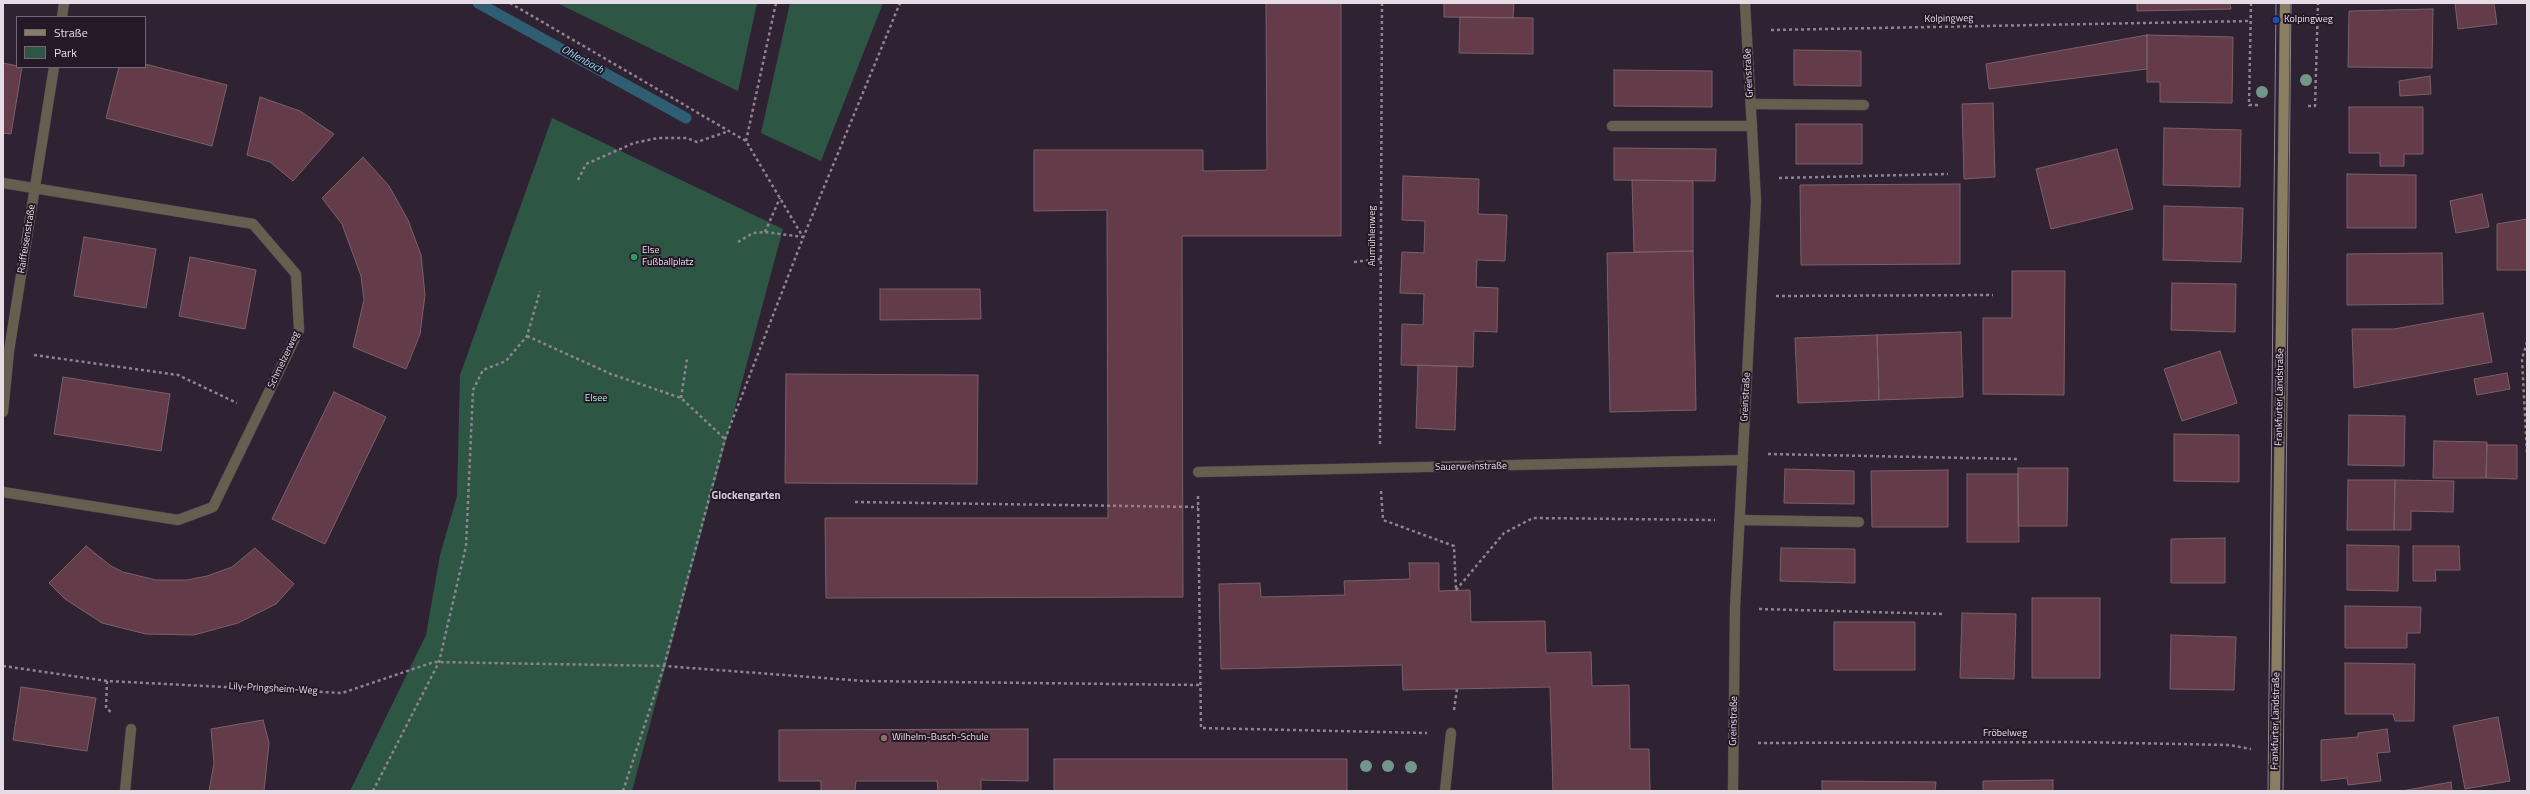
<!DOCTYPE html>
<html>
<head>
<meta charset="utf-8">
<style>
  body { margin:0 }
  #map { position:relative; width:2530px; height:794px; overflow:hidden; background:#2f2232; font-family:"Titillium Web",sans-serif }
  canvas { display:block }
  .frame { position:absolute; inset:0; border:4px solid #e5dce6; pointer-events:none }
  .legend { position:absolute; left:16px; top:16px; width:130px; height:52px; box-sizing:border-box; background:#251928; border:1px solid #726774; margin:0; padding:5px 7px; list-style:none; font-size:12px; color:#e5dce6 }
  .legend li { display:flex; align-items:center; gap:8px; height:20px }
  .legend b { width:20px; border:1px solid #726774 }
</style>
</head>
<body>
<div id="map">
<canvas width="2530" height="794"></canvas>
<div class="frame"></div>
<ul class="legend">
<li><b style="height:5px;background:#897d62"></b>Straße</li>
<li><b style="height:11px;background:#2e5645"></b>Park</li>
</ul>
</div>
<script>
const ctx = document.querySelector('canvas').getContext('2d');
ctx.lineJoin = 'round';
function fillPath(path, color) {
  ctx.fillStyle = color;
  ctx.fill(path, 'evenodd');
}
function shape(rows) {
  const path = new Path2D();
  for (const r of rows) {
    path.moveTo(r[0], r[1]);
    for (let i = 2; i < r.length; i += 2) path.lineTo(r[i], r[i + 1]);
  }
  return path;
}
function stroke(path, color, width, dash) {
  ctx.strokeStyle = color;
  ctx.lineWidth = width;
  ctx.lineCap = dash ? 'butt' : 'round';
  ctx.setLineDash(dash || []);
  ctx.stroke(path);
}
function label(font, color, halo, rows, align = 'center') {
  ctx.font = font + ' "Titillium Web",sans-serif';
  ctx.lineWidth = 4;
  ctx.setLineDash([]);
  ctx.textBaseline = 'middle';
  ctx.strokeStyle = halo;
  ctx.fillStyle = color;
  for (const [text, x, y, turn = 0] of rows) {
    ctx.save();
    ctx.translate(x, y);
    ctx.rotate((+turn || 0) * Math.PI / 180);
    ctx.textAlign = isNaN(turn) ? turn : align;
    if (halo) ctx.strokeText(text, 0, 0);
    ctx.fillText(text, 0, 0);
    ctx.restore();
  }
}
fillPath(shape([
  [557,3,757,3,738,91],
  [790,3,883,3,821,161,761,133],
  [552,118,783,229,632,791,350,791,426,635,440,555,457,496,460,375]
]), '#2e5645');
stroke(shape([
  [478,3,686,118]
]), '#2f5d72', 11);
const building = shape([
  [1266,3,1341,3,1341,236,1182,236,1183,597,826,598,825,518,1108,518,1107,210,1034,211,1034,150,1203,150,1203,171,1267,170,1266,3],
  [1444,3,1514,3,1513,18,1444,17,1444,3],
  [2137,3,2230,3,2231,9,2137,11,2137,3],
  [2455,3,2494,3,2497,24,2458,29,2455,3],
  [2433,9,2432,68,2348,67,2349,11,2433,9],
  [1460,17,1533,18,1533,54,1459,53,1460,17],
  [2147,35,2147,69,1989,89,1986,64,2147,35],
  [2147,35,2233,37,2232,103,2160,102,2160,82,2147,82,2147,35],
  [1794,50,1861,51,1861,86,1794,85,1794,50],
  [3,63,22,67,11,134,3,133,3,63],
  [145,64,227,85,212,146,106,118,119,67,145,67,145,64],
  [1614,70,1712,71,1712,107,1614,106,1614,70],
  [2430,76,2431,94,2400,96,2399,81,2430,76],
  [260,97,300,111,334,134,293,181,270,162,247,155,260,97],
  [1993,103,1995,177,1964,179,1962,104,1993,103],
  [2349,107,2423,107,2423,154,2404,154,2404,166,2380,166,2380,153,2349,153,2349,107],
  [1796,124,1862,124,1862,164,1796,164,1796,124],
  [2164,128,2241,130,2240,187,2163,185,2164,128],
  [1614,148,1716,149,1715,181,1614,180,1614,148],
  [2117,149,2133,209,2051,229,2036,169,2117,149],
  [363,157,389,186,408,220,421,255,425,295,420,334,406,369,353,347,364,300,361,276,342,224,322,198,363,157],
  [2347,174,2416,175,2416,228,2347,228,2347,174],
  [1403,176,1479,179,1478,214,1507,215,1505,261,1477,260,1476,287,1498,288,1497,332,1474,331,1473,367,1401,365,1402,324,1423,325,1424,294,1400,293,1402,252,1424,253,1425,221,1402,220,1403,176],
  [1632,180,1693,181,1693,251,1634,252,1632,180],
  [1960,184,1960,264,1801,265,1800,185,1960,184],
  [2482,194,2489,227,2456,233,2450,201,2482,194],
  [2164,206,2243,208,2241,262,2163,260,2164,206],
  [2527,219,2527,270,2497,270,2497,224,2527,219],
  [84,237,156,249,146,308,74,296,84,237],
  [1693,251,1696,410,1610,412,1607,253,1693,251],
  [2442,253,2443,304,2347,305,2347,254,2442,253],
  [190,257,256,270,245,329,179,316,190,257],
  [2012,271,2065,271,2064,395,1983,394,1983,318,2012,318,2012,271],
  [2172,283,2236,284,2235,332,2171,330,2172,283],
  [880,289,980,289,981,319,880,320,880,289],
  [2483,313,2492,362,2354,388,2352,329,2394,329,2483,313],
  [1961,332,1963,397,1879,400,1877,335,1961,332],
  [1877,335,1879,400,1798,403,1795,338,1877,335],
  [2220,351,2237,403,2182,421,2164,369,2220,351],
  [1418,365,1457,366,1455,430,1416,428,1418,365],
  [2507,373,2510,389,2477,395,2474,379,2507,373],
  [786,374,978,375,977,484,785,483,786,374],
  [63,377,170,394,161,451,54,434,63,377],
  [334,392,386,417,325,544,272,519,334,392],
  [2349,415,2405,416,2404,466,2348,465,2349,415],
  [2174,434,2239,435,2239,482,2174,481,2174,434],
  [2434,441,2487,442,2486,478,2433,478,2434,441],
  [2487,445,2517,445,2517,479,2486,478,2487,445],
  [2018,468,2068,468,2067,526,2018,526,2018,468],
  [1785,469,1854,471,1854,504,1784,503,1785,469],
  [1948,470,1948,527,1872,527,1871,471,1948,470],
  [1967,474,2018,474,2019,542,1967,542,1967,474],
  [2348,480,2395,480,2394,530,2347,530,2348,480],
  [2395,480,2454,481,2453,512,2411,511,2411,530,2394,530,2395,480],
  [2225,538,2225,583,2171,583,2171,539,2225,538],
  [2347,545,2399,546,2398,591,2347,590,2347,545],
  [86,546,111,566,123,572,156,580,187,580,207,576,232,567,255,548,294,584,276,604,238,623,194,635,146,634,102,623,65,599,49,583,86,546],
  [2413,546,2459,546,2460,570,2435,570,2436,581,2413,581,2413,546],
  [1781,548,1855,549,1855,583,1780,581,1781,548],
  [1409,563,1439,563,1439,591,1470,590,1471,622,1545,621,1546,653,1591,652,1592,686,1629,685,1630,749,1649,749,1650,791,1553,791,1550,687,1403,690,1402,665,1221,669,1219,584,1260,583,1261,597,1345,595,1344,581,1410,579,1409,563],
  [2032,598,2100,598,2100,678,2032,678,2032,598],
  [2345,606,2421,607,2420,633,2407,633,2407,648,2345,648,2345,606],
  [1962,613,2016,614,2014,679,1960,678,1962,613],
  [1834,622,1915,622,1915,670,1834,670,1834,622],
  [2171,635,2236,637,2234,690,2170,689,2171,635],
  [2345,663,2415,664,2414,721,2395,721,2393,714,2345,714,2345,663],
  [21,687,96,698,87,751,13,740,21,687],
  [2498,717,2510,781,2465,789,2453,726,2498,717],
  [263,720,269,743,264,791,209,791,214,763,211,729,263,720],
  [1028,729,1028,781,981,780,981,791,938,791,937,781,856,781,855,791,821,791,821,781,779,781,779,730,1028,729],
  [2387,729,2390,752,2377,753,2381,781,2348,785,2347,778,2321,781,2321,740,2358,737,2358,733,2387,729],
  [1054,759,1347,759,1347,791,1054,791,1054,759],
  [2053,780,2053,791,1983,791,1983,781,2053,780],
  [1822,781,1936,782,1935,791,1822,791,1822,781],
  [2451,782,2452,791,2402,791,2451,782]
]);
fillPath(building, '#643b48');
stroke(building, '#7a6168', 1);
const lane = shape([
  [1751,104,1864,105],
  [1612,126,1752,126],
  [1740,520,1859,522]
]);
const street = shape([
  [62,17,64,3],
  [3,183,253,224,296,274,299,330,213,507,178,520,3,492],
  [3,412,9,351,54,67],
  [1198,472,1743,460],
  [125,791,131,729],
  [1445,791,1451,733],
  [1733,791,1735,608,1756,201,1745,3]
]);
const secondary = shape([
  [2275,791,2285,3]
]);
stroke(lane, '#4c404f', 11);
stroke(street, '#4c404f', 11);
stroke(secondary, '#4c404f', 11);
stroke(shape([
  [510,3,746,141,803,237],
  [2251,3,2249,105,2259,105],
  [1771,30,2250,21],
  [2308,106,2315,106,2318,3],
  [746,141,776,3],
  [1779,178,1948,174],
  [578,180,586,164,634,143,658,138,687,138,697,142,729,131],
  [765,232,780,198],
  [738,242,753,233,765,232,803,237],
  [1354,262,1381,259],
  [1776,296,1993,295],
  [527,336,611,374,681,398,725,439],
  [2527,342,2522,359,2527,453],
  [34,355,178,375,237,403],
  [681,398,687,359],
  [1380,444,1382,3],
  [1768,454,2019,459],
  [1381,491,1383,520,1454,546,1456,590],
  [1198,496,1201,728,1427,733],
  [855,502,1198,507],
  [1456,590,1504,533,1533,518,1715,520],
  [1759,609,1945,614],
  [3,666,107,681,342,693,434,662,664,666,864,681,1200,685],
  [107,681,106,708,112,713],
  [1454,710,1457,689],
  [1758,743,2078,742,2229,745,2251,749],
  [373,791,439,662,466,546,473,390,483,370,506,361,527,336,540,291],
  [623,791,664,666,725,439,803,238,900,3]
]), '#8e8390', 2.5, [3, 3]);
stroke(lane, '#665e4e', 10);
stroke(street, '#665e4e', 10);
stroke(secondary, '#897d62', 10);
stroke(shape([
  [2268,791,2276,3],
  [2283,791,2291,3]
]), '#908592', 1);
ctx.fillStyle = '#72968a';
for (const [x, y] of [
  [2306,80],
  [2262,92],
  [1366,766],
  [1388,766],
  [1411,767]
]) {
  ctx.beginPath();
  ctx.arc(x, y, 6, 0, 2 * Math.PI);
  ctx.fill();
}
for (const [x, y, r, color] of [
  [2276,20,4,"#1a4fb4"],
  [634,257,4,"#2e9e5b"],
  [884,738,4,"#8d6e63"]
]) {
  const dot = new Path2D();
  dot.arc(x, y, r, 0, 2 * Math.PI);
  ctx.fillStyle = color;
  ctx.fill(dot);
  stroke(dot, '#251928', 1.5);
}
label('10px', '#e5dce6', '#251928', [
  ["Kolpingweg",1949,19,-1],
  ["Greinstraße",1749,73,-93],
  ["Aumühlenweg",1373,236,-90],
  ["Raiffeisenstraße",27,239,-81],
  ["Schmelzerweg",284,360,-65],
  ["Greinstraße",1746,397,-87],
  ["Frankfurter Landstraße",2280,397,-89],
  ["Sauerweinstraße",1471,467,-1],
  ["Lily-Pringsheim-Weg",273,689,3],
  ["Greinstraße",1734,721,-89],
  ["Frankfurter Landstraße",2276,721,-89],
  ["Fröbelweg",2005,734]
]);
label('10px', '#e5dce6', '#251928', [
  ["Kolpingweg",2284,20],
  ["Else",642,251],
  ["Fußballplatz",642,263],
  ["Wilhelm-Busch-Schule",892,738]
], 'left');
label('10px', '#a8f5d2', '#251928', [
  ["Elsee",596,399]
]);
label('italic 11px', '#8cd8fc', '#251928', [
  ["Ohlenbach",582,60,29]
]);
label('bold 11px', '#d7c6da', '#251928', [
  ["Glockengarten",746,496]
]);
</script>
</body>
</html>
